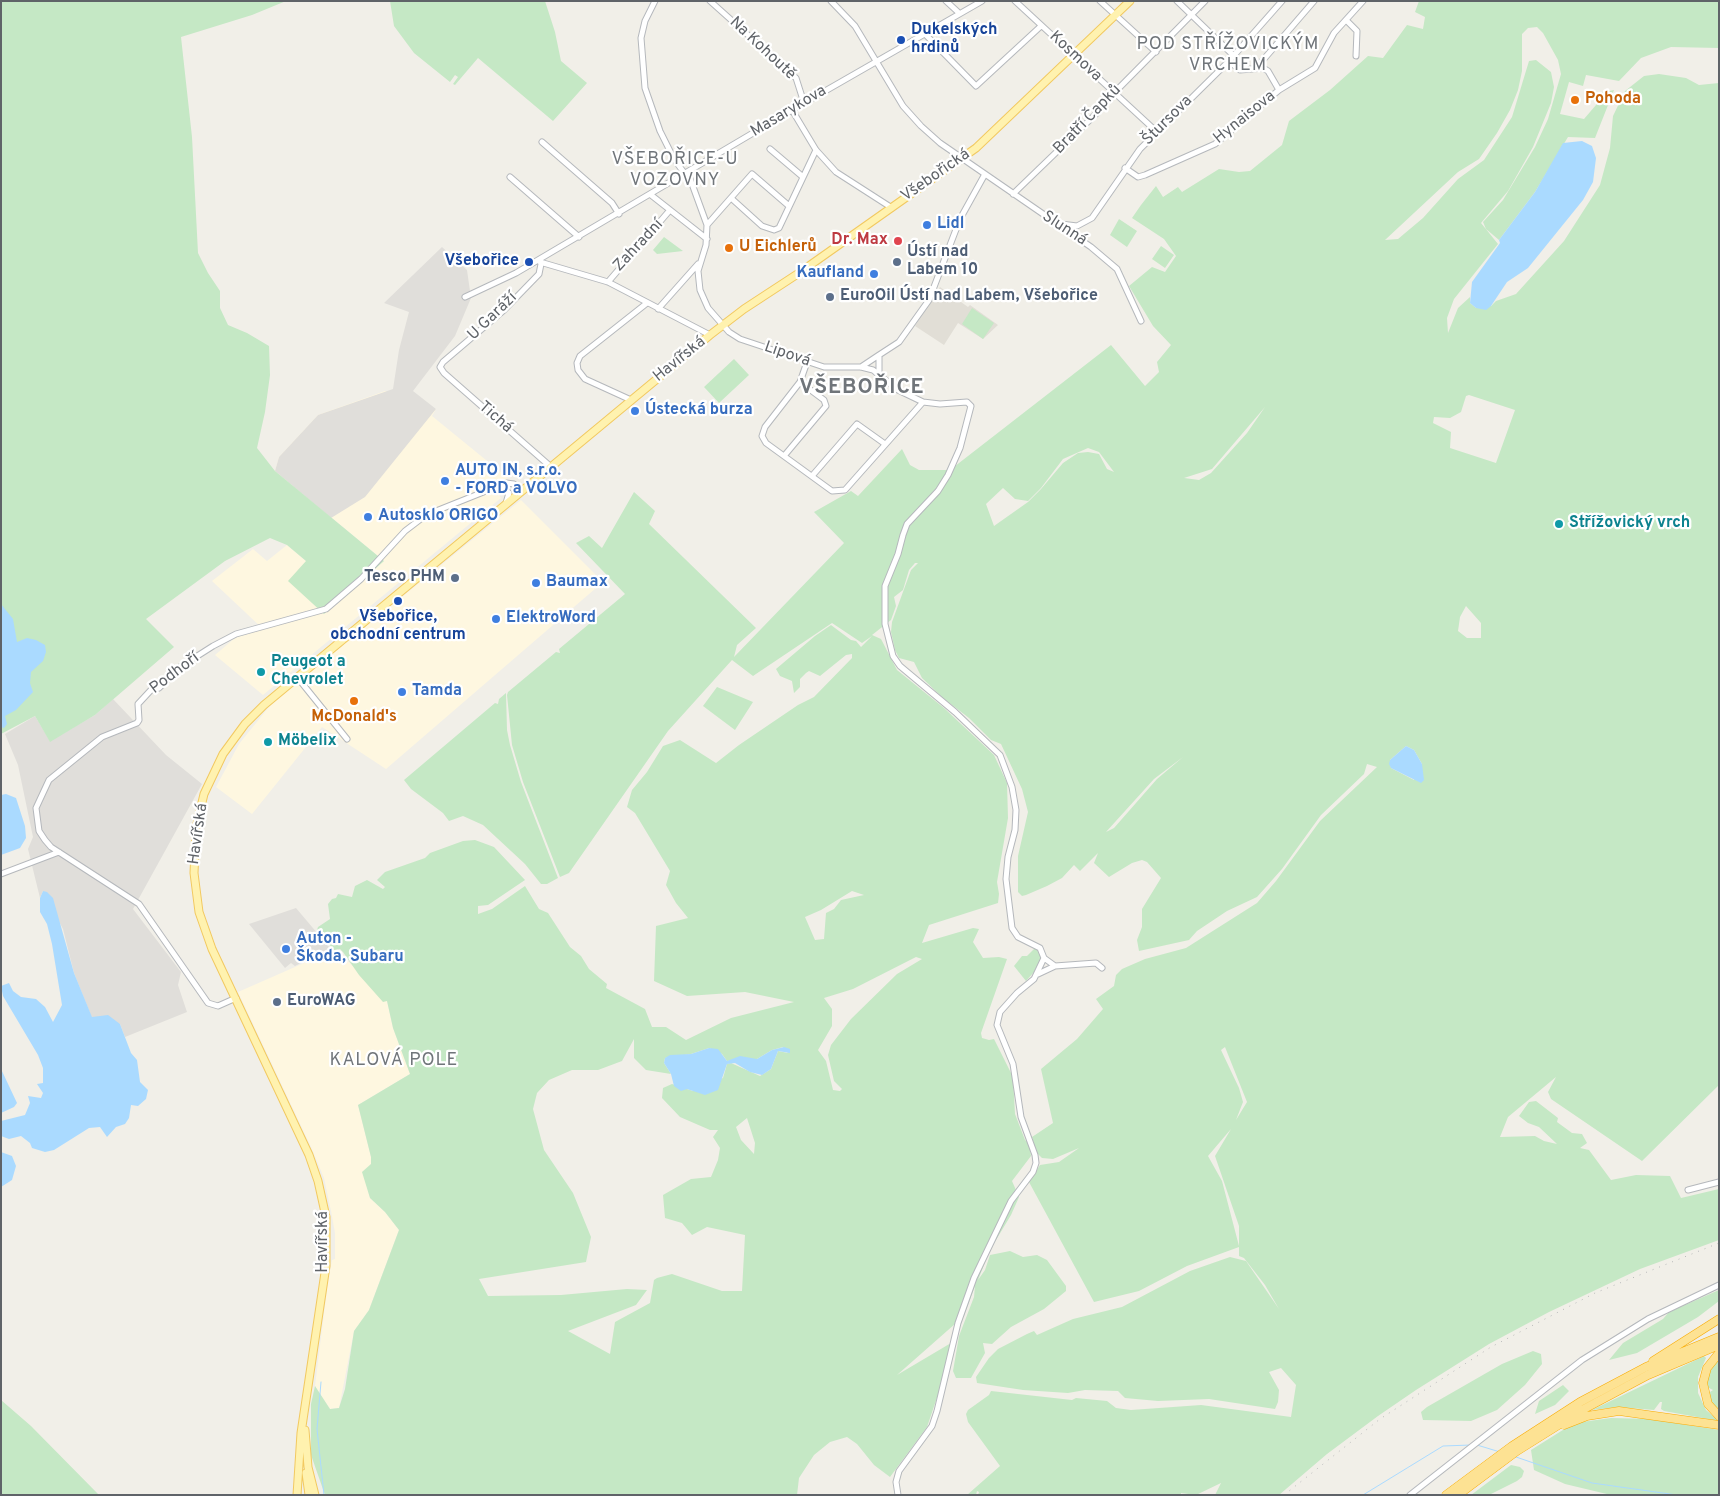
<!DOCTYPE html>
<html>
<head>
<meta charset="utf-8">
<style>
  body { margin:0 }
  #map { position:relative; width:1720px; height:1496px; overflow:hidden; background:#f1efe8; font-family:Overpass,sans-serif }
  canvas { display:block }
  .frame { position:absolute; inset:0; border:2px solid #5f6368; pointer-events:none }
</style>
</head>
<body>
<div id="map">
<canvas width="1720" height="1496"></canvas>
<div class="frame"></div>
</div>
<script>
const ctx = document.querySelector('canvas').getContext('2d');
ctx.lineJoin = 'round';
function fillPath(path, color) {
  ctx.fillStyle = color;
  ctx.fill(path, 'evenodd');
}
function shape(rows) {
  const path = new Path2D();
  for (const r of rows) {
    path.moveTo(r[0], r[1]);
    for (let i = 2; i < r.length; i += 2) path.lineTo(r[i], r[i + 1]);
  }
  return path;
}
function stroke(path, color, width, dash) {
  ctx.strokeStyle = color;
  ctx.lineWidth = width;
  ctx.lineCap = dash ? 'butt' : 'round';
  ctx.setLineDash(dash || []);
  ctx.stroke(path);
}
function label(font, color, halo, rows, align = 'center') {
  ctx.font = font + ' Overpass,sans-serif';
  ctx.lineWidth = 4.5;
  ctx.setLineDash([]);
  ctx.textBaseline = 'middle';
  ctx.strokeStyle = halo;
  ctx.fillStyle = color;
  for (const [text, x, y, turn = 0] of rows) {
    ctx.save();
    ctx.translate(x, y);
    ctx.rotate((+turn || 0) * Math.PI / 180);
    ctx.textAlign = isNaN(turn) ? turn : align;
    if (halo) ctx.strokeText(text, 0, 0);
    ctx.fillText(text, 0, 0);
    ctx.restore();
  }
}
fillPath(shape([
  [385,391,436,409,432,416,508,478,492,484,501,498,263,695,215,655,235,638,263,629,212,581,253,549,267,561,287,545,306,561,384,561,275,471,279,457,318,415],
  [521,500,603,582,386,769,322,727,252,814,216,787,239,744,273,702],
  [336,949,387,1001,393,1028,410,1074,358,1105,371,1157,371,1164,363,1172,370,1198,385,1212,399,1230,369,1310,354,1331,339,1408,330,1409,315,1386,328,1281,332,1260,335,1259,335,1233,331,1211,324,1178,311,1147,238,992]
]), '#fef7e0');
fillPath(shape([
  [442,247,467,270,471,298,455,336,413,391,436,409,365,497,331,518,275,471,279,457,318,415,393,389,399,350,409,312,384,303],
  [113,699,166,755,202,784,133,909,181,972,178,985,187,1012,125,1037,120,1024,92,1018,74,973,63,929,43,891,40,898,28,849,33,837,18,765,5,734,35,716,50,741,95,715],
  [296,908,329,947,325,951,295,966,291,963,285,968,249,924]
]), '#e0deda');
fillPath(shape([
  [940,287,968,307,970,305,998,325,983,339,958,323,944,345,915,326]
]), '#e1ded6');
fillPath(shape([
  [1,1,286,1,252,15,181,37,192,137,198,253,208,273,220,291,220,308,228,325,247,333,269,346,270,375,265,412,257,448,275,471,384,561,324,614,288,581,306,561,287,545,270,538,225,561,146,619,174,647,95,715,50,742,35,716,1,734],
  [390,1,545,1,555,32,561,61,587,83,553,121,478,58,455,85,453,84,458,77,455,75,450,82,414,53,394,26],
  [1419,1,1719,1,1719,48,1671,47,1641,58,1619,81,1586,75,1583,86,1569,82,1560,114,1584,119,1596,105,1599,93,1614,90,1595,138,1568,137,1535,192,1499,240,1486,229,1483,222,1503,200,1535,147,1548,119,1561,74,1558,60,1543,33,1537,27,1528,28,1522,34,1522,71,1518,90,1510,110,1497,133,1479,159,1458,172,1385,240,1398,239,1423,218,1458,179,1484,160,1512,117,1529,61,1536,60,1551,72,1554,87,1551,103,1533,147,1508,191,1481,223,1498,244,1454,299,1447,318,1448,333,1458,308,1470,297,1470,303,1476,308,1491,306,1496,301,1516,294,1564,241,1600,185,1610,148,1613,116,1625,91,1644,76,1659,74,1686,78,1699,85,1719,83,1719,1085,1642,1161,1551,1099,1548,1092,1556,1077,1508,1117,1500,1137,1535,1136,1544,1141,1557,1144,1539,1127,1528,1123,1519,1116,1529,1102,1536,1101,1558,1118,1557,1122,1572,1133,1582,1134,1587,1143,1580,1148,1589,1150,1611,1180,1636,1175,1670,1176,1681,1198,1719,1189,1719,1240,1640,1269,1549,1312,1489,1344,1416,1390,1378,1416,1327,1454,1279,1495,1215,1495,1221,1483,1196,1495,1181,1493,1181,1495,978,1495,979,1492,977,1491,976,1495,967,1495,1000,1466,968,1422,966,1414,968,1410,989,1395,991,1391,1072,1400,1076,1398,1107,1401,1116,1408,1131,1410,1201,1405,1291,1417,1296,1385,1281,1368,1269,1372,1279,1390,1278,1402,1275,1409,1209,1399,1158,1401,1125,1398,1118,1391,1085,1390,1068,1393,1023,1390,977,1383,976,1377,989,1358,998,1349,1027,1334,1034,1331,1037,1335,1073,1319,1122,1307,1190,1271,1230,1257,1246,1261,1279,1309,1265,1285,1244,1258,1239,1256,1239,1247,1187,1266,1139,1291,1094,1302,1029,1182,1040,1165,1059,1162,1079,1148,1053,1159,1042,1158,1036,1152,1032,1137,1053,1123,1041,1069,1077,1039,1103,1009,1096,999,1114,986,1116,975,1122,969,1145,959,1186,948,1257,903,1276,881,1320,821,1377,767,1367,764,1364,774,1321,815,1282,869,1257,897,1227,911,1197,931,1189,940,1139,951,1137,940,1142,927,1142,909,1161,878,1147,862,1142,860,1132,863,1109,877,1094,863,1098,853,1080,871,1074,865,1062,878,1047,886,1026,895,1022,896,1018,892,1018,856,1028,812,1022,789,1001,744,991,740,969,718,943,698,922,678,914,662,899,658,895,650,891,632,892,622,911,570,918,563,915,563,909,570,903,590,894,597,896,606,891,620,872,635,881,639,897,670,944,708,994,755,1007,783,1008,818,997,882,999,894,998,903,929,925,922,943,973,928,979,929,973,942,983,958,999,957,1007,959,981,1033,982,1038,989,1040,994,1039,1013,1077,1015,1114,1025,1140,1029,1143,1031,1156,1012,1181,1019,1197,1011,1215,990,1250,978,1280,985,1270,990,1255,1010,1251,1023,1257,1037,1255,1047,1260,1066,1286,1066,1291,1044,1309,1011,1327,992,1344,983,1343,985,1353,971,1378,956,1378,953,1371,959,1336,974,1297,975,1286,964,1316,897,1375,951,1343,945,1374,927,1427,890,1477,874,1465,857,1444,847,1437,830,1442,814,1455,799,1478,797,1495,325,1495,311,1455,311,1404,315,1386,330,1409,339,1408,345,1389,354,1331,369,1310,399,1230,385,1212,370,1198,362,1172,371,1164,371,1157,358,1105,410,1074,393,1028,387,1001,383,1002,359,975,343,952,340,949,334,950,317,930,318,927,330,919,328,904,332,899,336,898,338,894,352,897,355,886,367,880,383,889,385,887,377,880,385,872,425,858,430,853,463,841,475,840,494,847,525,880,488,905,478,906,478,914,492,909,525,886,539,909,548,913,570,947,581,956,589,969,607,984,606,988,645,1009,652,1027,666,1027,686,1040,731,1018,794,1002,745,992,687,996,654,981,656,926,688,918,676,903,666,885,670,871,635,813,627,807,632,790,647,772,663,746,680,740,716,763,739,745,798,705,814,697,852,658,852,654,846,655,820,676,809,671,806,673,800,679,800,687,794,693,792,681,780,676,776,669,815,636,831,625,851,640,856,641,861,647,872,636,862,643,832,623,753,676,732,660,668,731,569,873,560,877,523,782,512,745,507,695,508,692,556,652,560,653,559,649,625,594,576,543,589,536,602,548,634,492,655,511,649,524,756,628,737,645,734,657,844,543,814,512,851,491,858,496,902,449,910,465,919,470,950,470,1111,345,1145,386,1159,372,1157,362,1171,345,1153,326,1129,286,1152,267,1165,272,1176,256,1164,239,1132,218,1141,205,1156,186,1163,197,1178,187,1182,192,1219,169,1239,172,1250,171,1282,145,1289,121,1330,90,1368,56,1383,58,1407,25,1423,29,1425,17,1415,12],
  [1469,395,1515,410,1496,463,1450,448,1451,432,1433,423,1434,417,1450,418,1461,412,1466,396],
  [1265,407,1247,433,1211,473,1199,480,1184,478,1212,469],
  [1088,448,1099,452,1114,472,1107,469,1099,454,1088,452,1078,453,1063,463,1041,489,1028,502,994,526,986,504,1003,488,1015,499,1028,501,1041,488,1063,459],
  [1466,606,1481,623,1481,638,1467,638,1458,631,1460,617],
  [1406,746,1414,750,1422,764,1414,780,1391,768,1390,760],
  [1183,757,1157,779,1114,828,1106,832,1154,779],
  [852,891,864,895,841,900,834,909,826,913,824,939,815,940,805,917,821,910],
  [916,957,922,959,897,974,851,1019,831,1045,828,1055,834,1081,842,1089,840,1091,833,1090,826,1061,818,1050,832,1026,832,1009,824,998,853,989],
  [634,1039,634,1058,646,1070,671,1074,664,1063,665,1058,691,1054,709,1048,722,1054,727,1061,757,1059,772,1050,783,1047,788,1053,778,1051,771,1069,760,1076,731,1063,727,1064,723,1078,693,1091,672,1084,663,1088,662,1098,680,1117,710,1130,718,1130,713,1137,720,1148,718,1160,711,1177,691,1179,663,1195,665,1218,682,1223,692,1235,707,1227,745,1235,742,1291,722,1291,672,1274,657,1278,654,1280,650,1303,615,1322,610,1354,568,1331,636,1305,647,1290,627,1289,561,1295,488,1296,479,1279,586,1262,591,1237,573,1193,544,1150,533,1109,537,1093,549,1080,572,1070,598,1070,622,1061],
  [1225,1047,1247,1102,1236,1120,1243,1102,1239,1088,1221,1050],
  [747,1118,755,1143,754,1154,741,1140,736,1127],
  [1231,1129,1215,1156,1239,1226,1239,1246,1222,1181,1208,1156],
  [1119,219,1137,231,1127,247,1110,235],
  [664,237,683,251,657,254,653,250],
  [1161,246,1174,255,1165,268,1152,259],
  [972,308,994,323,983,339,962,324],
  [734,359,749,375,719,403,704,387],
  [717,687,753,702,735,730,703,706],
  [506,693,507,730,510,745,521,782,558,878,547,884,541,884,525,864,483,825,463,816,449,821,443,813,411,789,404,780,495,703,498,704,499,699],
  [1035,948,1041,953,1041,958,1034,972,1026,981,1014,966,1022,956,1027,956],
  [1719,1290,1719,1301,1698,1317,1637,1353,1609,1360,1623,1343,1663,1319,1669,1312],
  [1533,1351,1541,1354,1542,1364,1525,1385,1497,1410,1471,1421,1423,1420,1421,1412,1427,1407,1502,1364],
  [1704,1356,1706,1358,1698,1377,1698,1393,1706,1410,1719,1421,1664,1411,1661,1409,1662,1402,1660,1402,1654,1410,1618,1407,1592,1410],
  [1719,1356,1719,1412,1713,1408,1707,1394,1713,1390,1707,1387,1706,1380,1708,1372],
  [1563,1385,1569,1391,1555,1405,1535,1414,1539,1401],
  [1,1400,31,1426,99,1495,1,1495],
  [1611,1418,1650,1419,1719,1430,1719,1495,1611,1495,1565,1484,1534,1470,1531,1450,1574,1423],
  [1511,1465,1520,1467,1524,1471,1522,1477,1517,1481,1489,1495,1471,1495]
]), '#c5e8c5');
fillPath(shape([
  [1582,141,1592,146,1596,158,1593,182,1583,200,1528,268,1507,282,1491,306,1486,310,1476,308,1470,303,1472,282,1500,243,1499,240,1535,192,1563,143],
  [1,604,13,619,17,642,27,638,36,640,45,645,46,652,43,661,31,672,30,683,33,692,16,710,5,716,7,724,4,728,1,727],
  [1406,746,1414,750,1422,764,1424,780,1421,783,1391,768,1389,764,1390,760],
  [6,794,16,798,25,826,26,838,20,848,1,855,1,795],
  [43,891,47,892,53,898,74,973,92,1017,108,1015,120,1024,131,1053,137,1060,140,1082,148,1090,146,1099,138,1106,131,1105,129,1118,125,1124,116,1127,107,1137,100,1127,89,1128,54,1150,45,1152,32,1148,30,1143,21,1136,9,1139,1,1136,1,1121,25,1115,30,1103,28,1096,41,1098,43,1093,37,1084,43,1083,43,1068,38,1055,3,996,1,986,9,983,13,991,21,997,36,999,45,1007,53,1022,62,1005,52,944,47,924,40,912,40,898],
  [784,1047,790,1049,790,1053,778,1051,771,1069,762,1075,750,1072,735,1063,727,1064,718,1090,705,1095,687,1089,681,1091,674,1086,671,1074,664,1063,665,1058,670,1055,691,1054,709,1048,718,1049,727,1061,740,1056,757,1059,772,1050],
  [1,1069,17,1103,14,1107,1,1113],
  [1,1152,12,1156,16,1166,12,1180,1,1187]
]), '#aadaff');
stroke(shape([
  [321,1382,317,1429,324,1495],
  [1477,1445,1500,1452],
  [1516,1457,1592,1483,1677,1495],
  [1363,1495,1443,1446,1471,1445]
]), '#aadaff', 1);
const minor = shape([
  [655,1,645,21,641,38,645,88,660,131,674,159,685,174],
  [710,1,796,78,804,103],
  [831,1,855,26,903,106,921,126,940,143,1091,247,1117,269,1141,321],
  [946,1,959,13],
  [1015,1,1157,132],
  [1100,1,1156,52],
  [1177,1,1233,55],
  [1346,20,1357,31,1356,56],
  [924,33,976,86,1041,26],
  [1229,61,1240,70,1263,68,1268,71,1279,90],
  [1257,67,1314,1],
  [792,110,816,150,836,172,892,208],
  [542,142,612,203,619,214],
  [770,149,803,177],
  [1125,168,1138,177,1145,175,1215,144,1279,90,1315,68,1334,33,1363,1],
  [688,173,707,225,706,245,698,271,700,290,708,308,729,332,740,339,824,367,861,367,873,370,898,390,923,402,940,404,967,402,971,406,960,448,948,475,938,491,907,524,903,535,898,554,885,586,885,624,893,656,900,666,955,712,1000,755,1012,787,1016,810,1015,830,1008,857,1006,879,1012,928,1018,937,1040,948,1044,958,1034,979,1017,993,1000,1012,997,1025,1013,1064,1021,1117,1035,1155,1036,1163,1033,1172,1011,1201,974,1278,958,1323,937,1411,932,1426,899,1471,896,1482,898,1495],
  [510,177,579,237],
  [1013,194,1098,112,1114,93,1205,1],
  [651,195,707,239],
  [731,198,762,226,774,230,779,228,816,150],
  [1061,224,1077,226,1092,218,1140,149,1229,61,1282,1],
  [707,225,752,174,789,206],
  [540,262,608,282,710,335],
  [541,264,539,274,504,310,443,362,440,367,444,373,551,467],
  [608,282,670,210],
  [465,297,516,273,792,110,982,1],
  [658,309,698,264],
  [807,362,800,382,765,427,762,436,766,443,832,491,845,490,923,402],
  [861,367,879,355],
  [879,373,879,355,899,342,929,300,960,219,985,174],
  [631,400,585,379,578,370,577,363,580,356,647,303],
  [784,456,826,406,824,400,800,382],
  [812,476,857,424,885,444],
  [500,486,509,493,506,503],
  [297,677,347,739],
  [1,874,59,852],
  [1044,958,1055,966,1096,963,1102,968],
  [1038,974,1055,966],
  [236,998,218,1006,208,1003,139,904,51,847,45,840,39,831,36,808,49,780,102,737,137,723,139,720,138,704,151,690,159,688,180,667,213,646,236,634,326,609,361,579,405,531,426,515,506,483,514,484,521,492],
  [1688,1190,1719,1182],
  [1410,1495,1582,1360,1648,1319,1719,1285]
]);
const major = shape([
  [305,1430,308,1467,315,1495],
  [306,1473,309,1495],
  [297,1495,301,1433,326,1266,326,1217,318,1181,309,1155,212,949,199,912,194,873,196,828,204,794,223,754,245,724,264,705,710,335,744,309,799,273,976,148,1130,1]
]);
const highway = shape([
  [1719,1353,1707,1368,1703,1383,1708,1404,1719,1416],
  [1653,1361,1719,1319],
  [1564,1425,1587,1416,1619,1411,1719,1425],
  [1446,1495,1512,1446,1580,1402,1646,1367,1719,1337],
  [1458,1495,1517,1451,1584,1409,1648,1375,1719,1345]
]);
stroke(minor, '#b5b8bc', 7);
stroke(major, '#f2c960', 9);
stroke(highway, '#f9ab00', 9);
stroke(minor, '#fff', 5);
stroke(major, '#fff2af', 7);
stroke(highway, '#fde293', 8);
stroke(shape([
  [1284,1495,1380,1419,1491,1347,1595,1293,1719,1243]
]), '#b6b7b8', 1, [1, 6]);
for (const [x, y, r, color] of [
  [901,40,5,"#1a4fb4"],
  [1575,100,5,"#e8710a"],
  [927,225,5,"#3f7fe0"],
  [898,241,5,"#e0444e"],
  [729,248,5,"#e8710a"],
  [529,262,5,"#1a4fb4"],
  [897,262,5,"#5c6f8a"],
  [874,274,5,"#3f7fe0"],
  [830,297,5,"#5c6f8a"],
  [635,411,5,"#3f7fe0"],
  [445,481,5,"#3f7fe0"],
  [368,517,5,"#3f7fe0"],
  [1559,524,5,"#0f9aa8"],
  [455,578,5,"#5c6f8a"],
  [536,583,5,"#3f7fe0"],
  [398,601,5,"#1a4fb4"],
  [496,619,5,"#3f7fe0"],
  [261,672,5,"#0f9aa8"],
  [402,692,5,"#3f7fe0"],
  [354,701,5,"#e8710a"],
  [268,742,5,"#0f9aa8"],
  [286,949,5,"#3f7fe0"],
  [277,1002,5,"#5c6f8a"]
]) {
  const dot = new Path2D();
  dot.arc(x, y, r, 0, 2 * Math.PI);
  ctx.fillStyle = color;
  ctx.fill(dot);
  stroke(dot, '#fff', 2);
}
label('bold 16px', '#164399', '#fff', [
  ["Dukelských",911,31],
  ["hrdinů",911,49],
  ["Všebořice",519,262,"right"],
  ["Všebořice,",398,618,"center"],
  ["obchodní centrum",398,636,"center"]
], 'left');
label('16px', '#5f6368', '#fff', [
  ["Na Kohoutě",762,49,43],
  ["Kosmova",1075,57,43],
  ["Masarykova",789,112,-31],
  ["Hynaisova",1245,118,-39],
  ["Bratří Čapků",1088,120,-46],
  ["Štursova",1168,121,-45],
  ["Všebořická",936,176,-35],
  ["Slunná",1064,229,33],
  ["Zahradní",639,246,-47],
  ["U Garáží",493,317,-44],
  ["Lipová",787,355,19],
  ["Havířská",680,360,-39],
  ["Tichá",495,418,41],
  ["Podhoří",175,674,-37],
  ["Havířská",199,834,-82],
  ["Havířská",324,1242,-90]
]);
label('bold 16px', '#c56008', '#fff', [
  ["Pohoda",1585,100],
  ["U Eichlerů",739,248],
  ["McDonald's",354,718,"center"]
], 'left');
label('bold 16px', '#366cbe', '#fff', [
  ["Lidl",937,225],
  ["Kaufland",864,274,"right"],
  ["Ústecká burza",645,411],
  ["AUTO IN, s.r.o.",455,472],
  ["- FORD a VOLVO",455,490],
  ["Autosklo ORIGO",378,517],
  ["Baumax",546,583],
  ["ElektroWord",506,619],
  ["Tamda",412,692],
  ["Auton -",296,940],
  ["Škoda, Subaru",296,958]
], 'left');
label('bold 16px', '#be3a42', '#fff', [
  ["Dr. Max",888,241]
], 'right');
label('bold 16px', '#4e5e75', '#fff', [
  ["Ústí nad",907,253],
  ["Labem 10",907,271],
  ["EuroOil Ústí nad Labem, Všebořice",840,297],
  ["Tesco PHM",445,578,"right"],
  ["EuroWAG",287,1002]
], 'left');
label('bold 16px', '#0d838f', '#fff', [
  ["Střížovický vrch",1569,524],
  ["Peugeot a",271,663],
  ["Chevrolet",271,681],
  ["Möbelix",278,742]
], 'left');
ctx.letterSpacing = '1px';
label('18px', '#70757a', '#fff', [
  ["POD STŘÍŽOVICKÝM",1228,45],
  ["VRCHEM",1228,66],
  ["VŠEBOŘICE-U",675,160],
  ["VOZOVNY",675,181],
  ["KALOVÁ POLE",394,1061]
]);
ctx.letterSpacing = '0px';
ctx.letterSpacing = '1px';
label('bold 21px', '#70757a', '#fff', [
  ["VŠEBOŘICE",862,389]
]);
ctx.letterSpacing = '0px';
</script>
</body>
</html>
